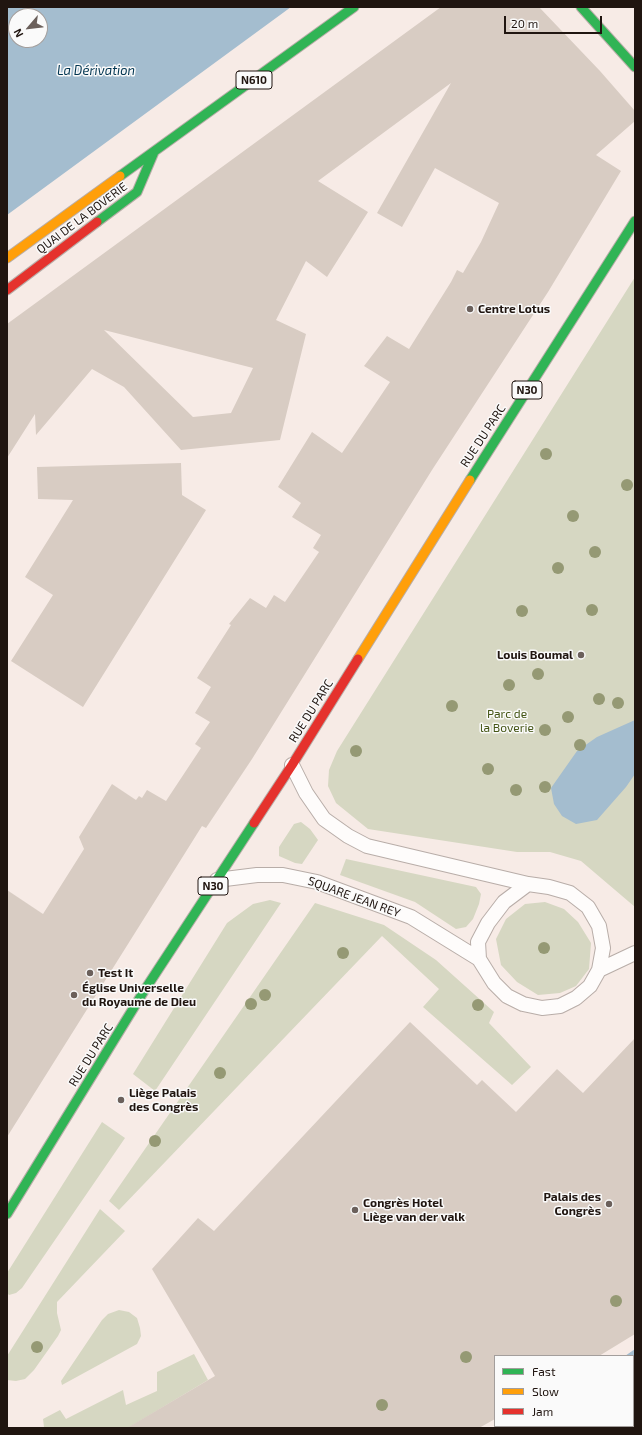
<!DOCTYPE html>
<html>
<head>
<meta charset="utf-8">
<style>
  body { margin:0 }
  #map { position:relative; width:642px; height:1435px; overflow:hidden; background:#f7ebe6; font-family:"Exo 2",sans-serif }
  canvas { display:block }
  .frame { position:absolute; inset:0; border:8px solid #201510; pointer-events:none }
  .legend { position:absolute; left:494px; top:1355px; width:140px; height:72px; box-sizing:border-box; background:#fafafa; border:1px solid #a39e9c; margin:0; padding:5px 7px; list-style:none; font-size:12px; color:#201510 }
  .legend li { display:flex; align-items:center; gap:8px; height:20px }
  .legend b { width:20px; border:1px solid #a39e9c }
  .north { position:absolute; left:8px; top:8px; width:40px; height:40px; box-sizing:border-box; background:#fafafa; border:1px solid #a39e9c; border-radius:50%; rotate:242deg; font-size:11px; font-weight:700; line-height:16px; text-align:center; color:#201510 }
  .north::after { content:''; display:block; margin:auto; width:14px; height:18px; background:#6b605b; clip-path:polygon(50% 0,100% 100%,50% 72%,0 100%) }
  .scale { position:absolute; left:504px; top:16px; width:98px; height:18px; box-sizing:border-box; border:2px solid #201510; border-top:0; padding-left:5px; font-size:12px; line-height:14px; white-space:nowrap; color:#201510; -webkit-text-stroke:3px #fafafa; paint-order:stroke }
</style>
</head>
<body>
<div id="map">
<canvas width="642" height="1435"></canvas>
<div class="frame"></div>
<ul class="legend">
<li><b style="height:5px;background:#30b455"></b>Fast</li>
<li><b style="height:5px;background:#ff9f0a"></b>Slow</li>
<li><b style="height:5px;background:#e5322d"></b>Jam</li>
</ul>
<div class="north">N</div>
<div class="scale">20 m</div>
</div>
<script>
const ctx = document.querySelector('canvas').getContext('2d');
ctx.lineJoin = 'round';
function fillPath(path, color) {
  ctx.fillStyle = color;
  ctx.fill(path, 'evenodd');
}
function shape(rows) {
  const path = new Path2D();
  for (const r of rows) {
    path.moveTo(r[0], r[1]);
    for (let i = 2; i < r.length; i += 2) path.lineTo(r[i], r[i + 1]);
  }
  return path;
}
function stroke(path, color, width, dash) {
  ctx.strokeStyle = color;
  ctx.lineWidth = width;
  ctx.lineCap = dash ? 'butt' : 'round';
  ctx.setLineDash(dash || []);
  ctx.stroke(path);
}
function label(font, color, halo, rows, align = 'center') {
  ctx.font = font + ' "Exo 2",sans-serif';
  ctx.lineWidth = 3;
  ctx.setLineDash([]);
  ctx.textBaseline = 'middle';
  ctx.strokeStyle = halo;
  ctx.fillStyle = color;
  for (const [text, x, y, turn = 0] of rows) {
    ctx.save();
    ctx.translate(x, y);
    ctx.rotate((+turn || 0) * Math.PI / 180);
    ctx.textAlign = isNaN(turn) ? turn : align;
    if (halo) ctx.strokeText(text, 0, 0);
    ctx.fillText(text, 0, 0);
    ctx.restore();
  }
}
fillPath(shape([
  [635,277,635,907,581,861,550,852,517,852,368,829,336,803,328,786,329,770,337,751],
  [301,822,310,829,318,840,302,864,295,863,279,856,279,847,294,824],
  [346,859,476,887,481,894,479,904,473,919,466,927,456,929,415,902,340,875],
  [270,900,281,903,155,1091,133,1074,227,923,253,904],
  [545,902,564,909,578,922,591,943,589,969,576,986,560,993,538,995,517,982,501,965,496,939,506,919,525,904],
  [315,903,384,925,436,960,494,1012,489,1023,531,1067,512,1085,423,1007,439,989,382,936,119,1210,109,1201],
  [102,1122,125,1138,22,1288,16,1293,9,1295,7,1293,7,1273],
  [100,1209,125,1231,57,1302,57,1313,61,1330,58,1336,34,1370,25,1379,16,1381,7,1380,7,1356],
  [119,1310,129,1312,137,1318,140,1328,141,1336,137,1344,62,1385,61,1381,102,1320,108,1314],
  [194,1354,208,1380,128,1428,44,1427,43,1419,60,1410,66,1419,123,1390,126,1405,157,1391,157,1372]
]), '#d6d7c2');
fillPath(shape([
  [7,7,291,7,7,215],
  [16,16,40,16,40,40,16,40],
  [635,720,635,774,626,787,597,820,576,824,562,816,554,804,551,788,577,751,597,737],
  [635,1349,635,1428,512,1428,515,1426,633,1426,633,1356,625,1356]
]), '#a4bdcf');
fillPath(shape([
  [441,7,539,7,600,71,635,111,635,121,596,155,621,171,548,292,432,470,252,759,206,828,202,826,7,1137,7,890,43,914,84,849,79,837,112,784,136,800,139,796,142,798,147,790,166,801,201,748,195,744,210,722,195,713,211,687,197,678,231,625,229,624,250,598,266,608,274,595,285,602,319,552,313,548,321,535,292,517,301,503,278,487,312,432,342,453,390,382,364,366,387,336,409,349,451,282,457,270,463,273,481,242,499,203,435,168,402,227,377,213,451,83,318,181,368,212,327,277,306,261,276,320,306,334,280,440,181,450,124,387,92,369,36,435,35,414,7,458,7,324],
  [104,330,253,368,231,413,193,417],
  [181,463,182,495,206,510,83,707,11,661,53,595,25,577,73,500,38,499,37,467],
  [410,1022,477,1085,482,1080,516,1112,557,1069,583,1093,635,1038,635,1334,599,1356,495,1356,495,1419,479,1428,127,1428,215,1376,152,1269,198,1218,214,1231]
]), '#d8ccc3');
const lane = shape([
  [292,765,306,793,324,819,348,836,367,846,528,884],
  [217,880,257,875,283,875,317,882,411,917,479,959,494,983,507,996,523,1004,542,1008,560,1006,576,998,590,986,599,970,603,948,599,926,588,907,570,893,549,887,528,884,504,902,488,923,478,942,479,959],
  [599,970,635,953]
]);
const fast = shape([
  [581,7,635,67],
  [120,176,354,7],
  [97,222,137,192,154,152],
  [470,480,635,221],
  [7,1214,144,991,254,823]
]);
const slow = shape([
  [7,258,120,176],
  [358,659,470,480]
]);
const jam = shape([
  [7,290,97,222],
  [254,823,292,765,358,659]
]);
stroke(lane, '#b8ada8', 16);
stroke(fast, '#b8ada8', 11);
stroke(slow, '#b8ada8', 11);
stroke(jam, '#b8ada8', 11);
stroke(lane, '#fefcfb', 14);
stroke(fast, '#30b455', 9);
stroke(slow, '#ff9f0a', 9);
stroke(jam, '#e5322d', 9);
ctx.fillStyle = '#959974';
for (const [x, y] of [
  [546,454],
  [627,485],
  [573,516],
  [595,552],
  [558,568],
  [592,610],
  [522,611],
  [538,674],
  [509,685],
  [599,699],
  [618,703],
  [452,706],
  [568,717],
  [545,730],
  [580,745],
  [356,751],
  [488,769],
  [545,787],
  [516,790],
  [544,948],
  [343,953],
  [265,995],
  [251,1004],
  [478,1005],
  [220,1073],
  [155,1141],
  [616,1301],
  [37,1347],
  [466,1357],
  [382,1405]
]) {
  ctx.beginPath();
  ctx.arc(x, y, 6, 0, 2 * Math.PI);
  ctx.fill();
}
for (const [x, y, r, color] of [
  [470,309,4,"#6b605b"],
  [581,655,4,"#6b605b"],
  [90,973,4,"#6b605b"],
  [74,995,4,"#6b605b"],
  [121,1100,4,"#6b605b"],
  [609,1204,4,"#6b605b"],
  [355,1210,4,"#6b605b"]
]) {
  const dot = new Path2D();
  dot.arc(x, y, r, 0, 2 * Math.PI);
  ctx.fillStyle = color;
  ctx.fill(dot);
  stroke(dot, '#fafafa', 1.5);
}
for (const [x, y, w] of [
  [254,80,36],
  [527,390,30],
  [213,886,30]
]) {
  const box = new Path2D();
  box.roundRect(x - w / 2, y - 9, w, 18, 3);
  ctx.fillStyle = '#fafafa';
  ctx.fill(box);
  stroke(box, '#201510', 1);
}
label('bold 11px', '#201510', null, [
  ["N610",254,80],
  ["N30",527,390],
  ["N30",213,886]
]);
label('12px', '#201510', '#fafafa', [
  ["QUAI DE LA BOVERIE",82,218,-37],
  ["RUE DU PARC",483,436,-57],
  ["RUE DU PARC",311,711,-58],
  ["SQUARE JEAN REY",354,897,20],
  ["RUE DU PARC",91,1055,-58]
]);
label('bold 12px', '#201510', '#fafafa', [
  ["Centre Lotus",478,309],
  ["Louis Boumal",573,655,"right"],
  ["Test It",98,973],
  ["Église Universelle",82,988],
  ["du Royaume de Dieu",82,1002],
  ["Liège Palais",129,1093],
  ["des Congrès",129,1107],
  ["Palais des",601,1197,"right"],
  ["Congrès",601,1211,"right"],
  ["Congrès Hotel",363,1203],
  ["Liège van der valk",363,1217]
], 'left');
label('12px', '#455616', '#fafafa', [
  ["Parc de",507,714],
  ["la Boverie",507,728]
]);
label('italic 13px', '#003551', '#fafafa', [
  ["La Dérivation",96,71]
]);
</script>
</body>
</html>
